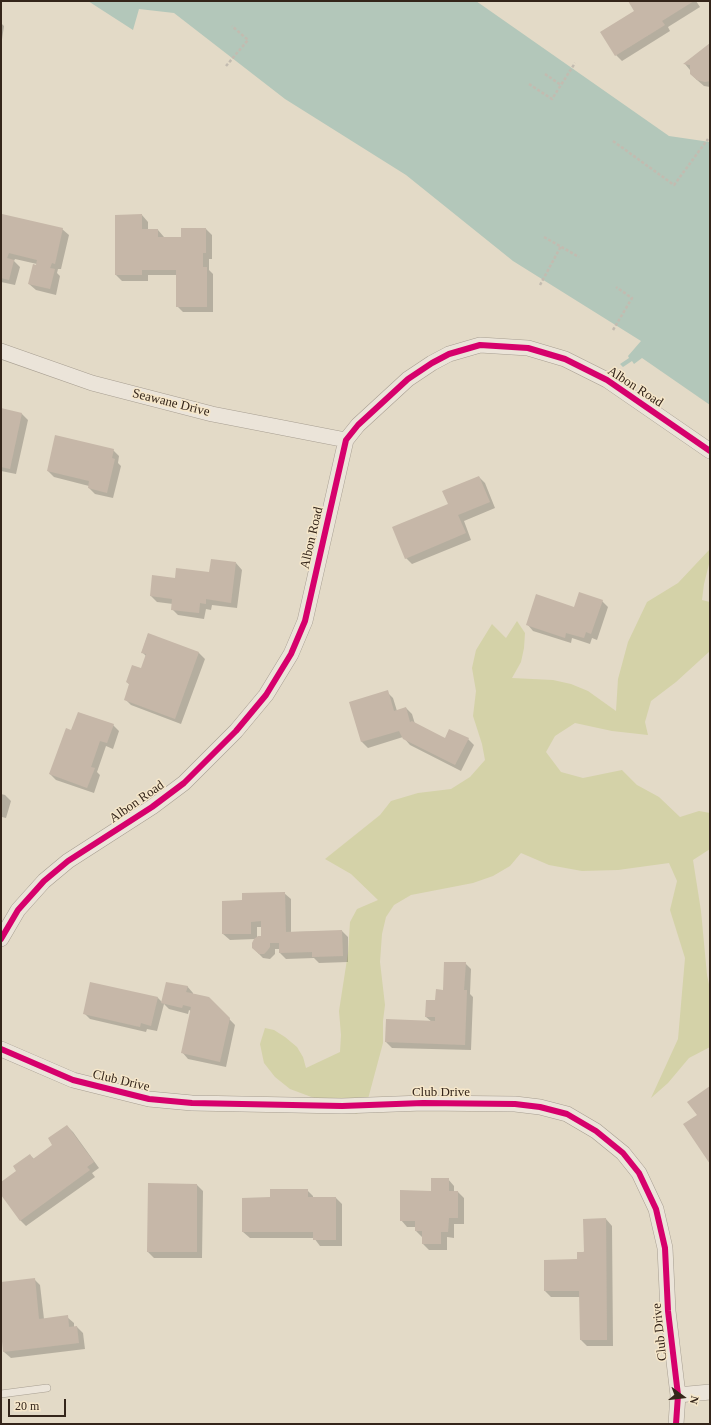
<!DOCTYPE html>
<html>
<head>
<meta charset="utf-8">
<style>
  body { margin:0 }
  #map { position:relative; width:711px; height:1425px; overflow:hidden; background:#e3dac7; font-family:"Times New Roman",serif }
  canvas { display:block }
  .frame { position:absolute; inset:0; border:2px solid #34251a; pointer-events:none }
  .north { position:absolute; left:663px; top:1377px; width:40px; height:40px; -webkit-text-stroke:3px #f6e7ca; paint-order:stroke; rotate:105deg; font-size:11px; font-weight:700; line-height:16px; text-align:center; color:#34251a }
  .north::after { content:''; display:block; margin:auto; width:14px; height:18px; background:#34251a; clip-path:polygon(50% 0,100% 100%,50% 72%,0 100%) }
  .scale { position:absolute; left:8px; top:1399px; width:58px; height:18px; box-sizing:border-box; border:2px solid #34251a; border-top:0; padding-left:5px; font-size:12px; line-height:14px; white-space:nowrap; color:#34251a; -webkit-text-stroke:3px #f6e7ca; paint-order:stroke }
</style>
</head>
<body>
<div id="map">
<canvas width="711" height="1425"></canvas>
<div class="frame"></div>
<div class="north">N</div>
<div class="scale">20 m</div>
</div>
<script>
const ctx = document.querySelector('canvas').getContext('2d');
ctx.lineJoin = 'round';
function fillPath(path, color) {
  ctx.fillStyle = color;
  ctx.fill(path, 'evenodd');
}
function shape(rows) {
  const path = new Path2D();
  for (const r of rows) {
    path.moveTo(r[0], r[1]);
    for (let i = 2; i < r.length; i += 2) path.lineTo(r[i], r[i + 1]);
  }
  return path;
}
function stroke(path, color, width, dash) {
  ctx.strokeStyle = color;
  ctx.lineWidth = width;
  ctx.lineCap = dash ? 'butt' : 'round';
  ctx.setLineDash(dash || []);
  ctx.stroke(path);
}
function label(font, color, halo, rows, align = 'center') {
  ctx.font = font + ' "Times New Roman",serif';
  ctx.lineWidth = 3;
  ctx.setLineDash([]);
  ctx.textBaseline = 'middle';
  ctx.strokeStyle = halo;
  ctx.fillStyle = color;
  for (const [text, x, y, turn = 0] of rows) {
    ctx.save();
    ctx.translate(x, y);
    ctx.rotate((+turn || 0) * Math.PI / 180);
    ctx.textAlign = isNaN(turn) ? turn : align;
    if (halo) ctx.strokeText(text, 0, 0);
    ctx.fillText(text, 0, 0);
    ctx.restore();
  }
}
fillPath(shape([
  [710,549,710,560,704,584,702,600,710,602,710,651,676,682,651,701,645,722,648,735,612,731,575,723,555,736,546,752,561,772,583,778,622,770,637,785,659,797,680,817,699,811,710,813,710,849,693,860,701,911,707,975,710,989,710,1047,689,1058,668,1083,651,1098,678,1039,685,958,670,910,677,881,669,863,618,870,582,871,549,865,521,853,510,866,493,876,473,883,411,895,394,905,386,917,382,934,380,962,385,1005,383,1021,383,1043,368,1099,357,1114,290,1089,275,1077,264,1063,260,1044,265,1028,274,1030,285,1037,297,1047,303,1057,306,1068,340,1052,341,1035,339,1011,348,953,350,922,357,909,378,900,351,874,325,859,380,815,391,801,418,793,451,789,470,777,485,760,482,744,473,716,476,691,472,668,476,650,492,624,506,638,517,621,525,633,524,648,521,662,512,678,553,680,571,684,588,691,616,711,618,679,628,642,647,602,678,583]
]), '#d4d2a8');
fillPath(shape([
  [88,1,476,1,669,136,710,142,710,405,642,358,634,364,632,361,623,367,620,364,629,358,628,356,641,341,513,261,406,175,285,99,174,13,139,9,133,30]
]), '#b3c7ba');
fillPath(shape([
  [629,1,696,1,700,7,668,27,670,31,622,61,616,55,635,11],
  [1,23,4,26,1,46],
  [710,44,710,87,704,86,697,80,691,74,690,70,685,64],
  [2,215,62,229,69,235,61,269,58,269,57,273,60,276,56,295,36,290,29,284,37,264,15,259,14,261,20,267,15,285,1,282,1,221],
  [142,215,148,222,148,230,158,230,164,237,164,238,182,238,206,229,212,235,212,259,209,259,209,270,213,274,213,312,183,312,177,306,177,275,148,275,148,281,122,281,116,275],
  [1,409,22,414,28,420,16,474,1,471],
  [113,450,119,456,118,463,121,466,113,498,95,494,89,488,89,486,54,477,48,471],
  [479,477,485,483,495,508,464,521,471,540,412,564,406,558,449,504],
  [236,563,242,570,237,608,212,605,211,610,206,609,204,619,178,615,172,609,173,604,157,602,151,596,175,579,210,573],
  [602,601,608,607,597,640,592,638,590,644,572,638,571,643,533,631,527,624,574,608],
  [148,634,199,653,205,659,181,724,131,705,125,699,130,685,127,682,142,669,147,657,142,652],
  [387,692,393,698,397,711,406,708,412,714,415,724,445,739,468,739,474,745,461,771,410,745,403,737,368,748,362,742,350,703],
  [113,725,119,731,113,749,106,746,97,772,100,775,94,793,56,780,50,774,72,731],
  [710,752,710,768,709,753],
  [1,794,5,795,11,801,6,818,2,817,1,820],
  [284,893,291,899,291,932,342,931,348,937,348,962,319,963,314,958,286,959,280,953,280,949,275,949,275,954,270,959,263,958,256,951,255,939,230,940,223,934,243,901],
  [257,927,262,927,262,937,257,937],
  [465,963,471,969,470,994,473,997,471,1050,392,1048,386,1042,432,1022,426,1017,436,1001],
  [187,986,193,993,193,994,209,998,235,1025,226,1067,188,1059,182,1052,191,1011,189,1010,188,1014,169,1009,164,1004,157,1031,147,1029,146,1032,90,1019,84,1013,158,998,163,1003],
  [67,1126,73,1132,99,1168,92,1173,95,1177,26,1226,20,1220,1,1193,1,1183,17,1171,30,1155,34,1159,54,1145],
  [448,1179,454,1186,454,1192,458,1192,464,1198,464,1224,454,1224,454,1238,447,1237,447,1250,429,1250,423,1244,422,1237,416,1231,416,1227,407,1227,401,1220,432,1192],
  [197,1185,203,1191,202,1258,154,1258,148,1252],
  [307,1190,313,1196,313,1198,336,1198,342,1204,342,1246,320,1246,314,1238,250,1238,243,1232,243,1199,271,1198],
  [606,1219,612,1226,613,1346,587,1346,581,1340,580,1297,551,1297,545,1291,578,1260],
  [34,1279,40,1285,44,1319,67,1317,74,1323,74,1327,77,1327,83,1333,85,1349,11,1358,4,1352,1,1323,1,1283]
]), '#0003');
fillPath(shape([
  [628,1,694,1,662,21,665,25,615,56,600,32,634,11],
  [710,43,710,81,705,82,697,80,690,74,690,65,683,64],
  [2,214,63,228,55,264,52,263,50,268,55,269,50,289,28,284,33,264,36,265,37,260,9,253,7,258,14,260,9,280,1,278],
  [142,214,142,229,158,229,158,237,181,237,181,228,206,228,206,253,203,253,203,267,207,267,207,307,176,307,176,270,142,270,142,275,115,275,115,215],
  [1,408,22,413,10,469,1,467],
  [55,435,114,449,112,458,115,459,107,493,88,488,89,481,47,471],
  [479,476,490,502,458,515,466,533,405,559,392,527,448,504,442,491],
  [211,559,236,562,231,603,206,599,206,604,200,603,199,613,171,610,172,599,150,596,152,575,175,578,176,568,209,572],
  [579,592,603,600,591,634,586,632,584,638,566,633,565,638,526,625,536,594,574,607],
  [148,633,199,652,175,719,124,700,129,684,126,682,132,665,141,668,146,654,141,653],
  [388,690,394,711,406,707,410,722,412,721,445,738,449,729,469,738,455,765,403,739,399,731,361,742,349,702],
  [78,712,114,724,107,743,100,741,91,767,95,768,87,788,49,774,66,728,71,730],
  [285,892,286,932,342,930,343,956,312,957,312,952,279,953,279,943,270,943,270,947,267,951,264,954,259,954,252,948,252,943,254,939,258,936,261,936,261,921,251,922,251,934,222,934,222,901,242,900,242,893],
  [444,962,466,962,464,990,467,990,465,1045,385,1042,386,1019,435,1021,435,1017,425,1017,426,1000,435,1000,436,989,443,990],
  [90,982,158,997,151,1026,141,1023,140,1027,83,1014],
  [166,982,188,986,186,992,209,997,230,1018,220,1062,181,1053,191,1007,183,1005,182,1008,161,1003],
  [710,1086,710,1164,683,1124,697,1115,687,1102],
  [67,1125,94,1162,87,1167,90,1170,20,1221,1,1195,1,1182,16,1171,13,1166,30,1154,33,1159,52,1145,48,1138],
  [431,1178,449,1178,449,1191,458,1191,458,1218,449,1218,448,1232,441,1232,441,1244,422,1244,422,1231,415,1231,415,1221,400,1221,400,1190,431,1191],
  [148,1183,197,1184,197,1252,147,1252],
  [270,1189,308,1189,308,1197,336,1197,336,1240,313,1240,313,1232,242,1232,242,1198,270,1197],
  [606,1218,607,1340,580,1340,579,1291,544,1291,544,1260,577,1259,577,1252,584,1252,583,1219],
  [35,1278,39,1319,68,1315,69,1327,77,1326,79,1343,3,1352,1,1331,1,1282]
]), '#c6b7a8');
const service = shape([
  [1,1394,47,1388]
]);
const minor = shape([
  [1,351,92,383,212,414,346,440],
  [1,939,18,910,44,881,68,861,152,807,184,783,236,731,266,695,291,654,305,621,346,440,358,425,408,379,432,363,449,354,480,345,528,348,565,359,607,380,710,451],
  [1,1049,73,1080,149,1099,192,1103,342,1106,423,1103,515,1104,540,1107,567,1114,596,1131,623,1153,639,1173,656,1209,665,1248,668,1311,678,1395,676,1424],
  [678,1395,710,1392]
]);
stroke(service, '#a79e91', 8);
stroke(minor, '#a79e91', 16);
stroke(shape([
  [226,66,248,40,232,26],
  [545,74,561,85],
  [529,84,552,99,575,63],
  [613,141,674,185,708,139],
  [544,237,579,257],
  [540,285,561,246],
  [613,330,632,298,616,287]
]), '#c3bbb0', 2.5, [3, 2]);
stroke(service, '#ebe4d9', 7);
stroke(minor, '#ebe4d9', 15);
stroke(shape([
  [1,939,18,910,44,881,68,861,152,807,184,783,236,731,266,695,291,654,305,621,346,440,358,425,408,379,432,363,449,354,480,345,528,348,565,359,607,380,710,451],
  [1,1049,73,1080,149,1099,192,1103,342,1106,423,1103,515,1104,540,1107,567,1114,596,1131,623,1153,639,1173,656,1209,665,1248,668,1311,678,1395,676,1424]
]), '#d6006c', 6);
label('13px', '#34251a', '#f6e7ca', [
  ["Albon Road",635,387,33],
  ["Seawane Drive",171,403,14],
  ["Albon Road",312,538,-77],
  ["Albon Road",137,802,-35],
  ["Club Drive",121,1081,13],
  ["Club Drive",441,1093],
  ["Club Drive",660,1332,-96]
]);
</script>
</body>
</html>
